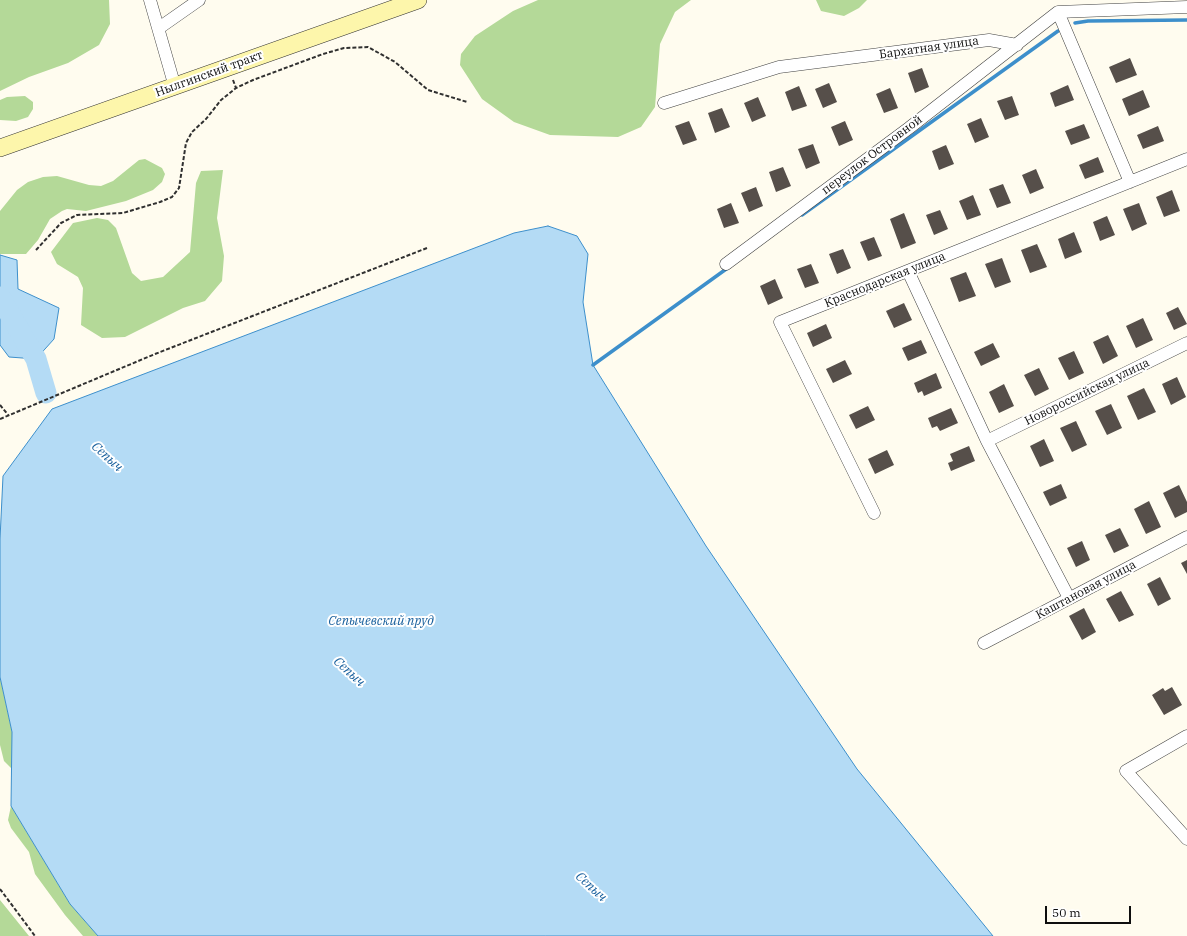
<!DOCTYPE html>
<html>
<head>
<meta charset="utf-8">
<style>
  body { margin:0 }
  #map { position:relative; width:1187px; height:936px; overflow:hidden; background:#fffcef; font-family:"IBM Plex Serif",serif }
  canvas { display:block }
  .scale { position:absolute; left:1045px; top:906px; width:86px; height:18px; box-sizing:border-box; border:2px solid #0e0e0e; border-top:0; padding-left:5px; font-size:12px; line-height:14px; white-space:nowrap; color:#0e0e0e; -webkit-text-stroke:3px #fff; paint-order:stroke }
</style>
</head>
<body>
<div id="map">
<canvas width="1187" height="936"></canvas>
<div class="scale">50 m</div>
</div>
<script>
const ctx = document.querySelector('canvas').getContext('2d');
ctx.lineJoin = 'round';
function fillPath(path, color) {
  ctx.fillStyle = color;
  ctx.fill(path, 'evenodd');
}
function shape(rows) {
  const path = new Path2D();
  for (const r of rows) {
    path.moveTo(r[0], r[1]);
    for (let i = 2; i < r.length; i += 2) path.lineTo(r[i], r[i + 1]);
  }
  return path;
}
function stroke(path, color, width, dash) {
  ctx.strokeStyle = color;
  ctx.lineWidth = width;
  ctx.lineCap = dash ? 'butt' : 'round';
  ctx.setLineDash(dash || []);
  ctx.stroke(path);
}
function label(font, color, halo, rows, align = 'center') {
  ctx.font = font + ' "IBM Plex Serif",serif';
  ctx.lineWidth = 4;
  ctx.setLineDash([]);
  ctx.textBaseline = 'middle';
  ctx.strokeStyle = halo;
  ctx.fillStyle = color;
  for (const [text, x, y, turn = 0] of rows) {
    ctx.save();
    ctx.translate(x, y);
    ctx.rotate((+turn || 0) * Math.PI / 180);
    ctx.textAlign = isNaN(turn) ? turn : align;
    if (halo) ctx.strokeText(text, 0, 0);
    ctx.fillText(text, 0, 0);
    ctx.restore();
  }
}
fillPath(shape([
  [0,0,109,0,110,24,99,45,68,63,29,77,0,91],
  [538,0,691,0,675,12,660,44,655,107,641,127,618,137,550,135,514,122,482,99,460,65,461,54,475,36,513,11],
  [816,0,867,0,859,8,844,16,821,11],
  [25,96,33,102,33,109,28,117,16,121,0,120,0,100,7,97],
  [145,159,162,168,165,174,162,182,153,190,126,201,86,211,67,209,62,211,50,219,38,240,26,254,0,254,0,211,17,190,28,182,43,177,57,176,89,185,101,186,113,181,139,160],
  [223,170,217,218,224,256,222,281,205,301,183,308,125,337,102,338,81,325,83,288,78,277,57,264,51,252,73,223,97,218,108,220,116,228,132,273,141,281,163,277,190,252,196,183,201,171],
  [0,677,12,732,12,769,4,761,0,745],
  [11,806,70,904,98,936,83,936,65,915,35,874,29,852,11,828,8,820],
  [0,900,29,936,0,936]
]), '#b4d998');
const water = shape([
  [548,226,577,236,588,254,583,302,593,365,706,546,857,769,993,936,98,936,70,904,11,806,12,732,0,677,0,539,3,476,52,409,514,233,548,226],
  [0,255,17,260,18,289,59,308,54,339,36,359,9,357,0,345,0,255]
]);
fillPath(water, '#b4dbf5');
stroke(water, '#3d8fcb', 1);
stroke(shape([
  [1075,23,1088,21,1187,20],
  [802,215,1058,31],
  [593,365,729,267]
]), '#3d8fcb', 3.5);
stroke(shape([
  [0,297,36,359,46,393]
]), '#b4dbf5', 21);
fillPath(shape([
  [1130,58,1137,75,1116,83,1109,67],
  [922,68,929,87,915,93,908,73],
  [829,83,837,102,823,108,815,89],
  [1068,85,1074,100,1055,107,1050,93],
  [799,86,807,106,792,111,785,92],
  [890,88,898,108,884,113,876,94],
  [1143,90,1150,107,1129,116,1122,99],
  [1012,96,1019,115,1005,120,997,101],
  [758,97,766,116,752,122,744,103],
  [722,108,730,127,715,133,708,113],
  [981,118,989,137,975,143,967,124],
  [689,121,697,140,683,145,675,126],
  [845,121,853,140,839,146,831,127],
  [1084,124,1090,138,1071,145,1065,131],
  [1158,126,1164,141,1143,149,1137,135],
  [813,144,820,163,806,169,798,149],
  [946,145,954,164,939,170,932,151],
  [1098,157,1104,172,1085,179,1079,165],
  [783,167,791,186,776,192,769,172],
  [1036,169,1044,188,1030,194,1022,175],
  [1003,184,1011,203,997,208,989,189],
  [756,187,763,206,749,212,741,193],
  [1172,190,1180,211,1164,217,1156,197],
  [973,195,981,215,967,220,959,201],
  [731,203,739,223,724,228,717,209],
  [1139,203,1147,224,1132,231,1123,209],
  [940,210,948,229,934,235,926,215],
  [904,213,916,243,901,249,890,219],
  [1107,216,1115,235,1100,241,1093,222],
  [1074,232,1082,252,1065,259,1058,239],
  [874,237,882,256,868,261,860,242],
  [1037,244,1047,267,1030,273,1021,250],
  [843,249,851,268,837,274,829,254],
  [1002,258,1011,282,995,288,985,264],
  [811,264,819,283,805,288,797,269],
  [966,272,976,296,959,302,950,278],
  [775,279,783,298,768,305,760,286],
  [904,303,912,320,894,328,886,311],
  [1178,307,1187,324,1174,330,1166,313],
  [1143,318,1153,340,1136,348,1126,326],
  [826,324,832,338,813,347,807,333],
  [1108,335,1118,356,1103,364,1093,342],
  [921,340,927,353,908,361,902,348],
  [993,343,1000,357,981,366,974,352],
  [1074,351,1084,373,1069,380,1058,358],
  [845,360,852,374,833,383,826,369],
  [1039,368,1049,389,1035,396,1024,375],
  [936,373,942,388,924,396,922,391,918,393,914,383],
  [1177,377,1186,397,1171,405,1162,384],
  [1004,384,1014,406,999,413,989,392],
  [1144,388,1156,412,1138,420,1127,396],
  [1111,404,1122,428,1107,435,1095,411],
  [868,406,875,420,856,429,849,415],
  [951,408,958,423,940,431,937,426,932,428,928,418],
  [1076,421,1087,445,1072,452,1060,428],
  [1044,439,1054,461,1040,467,1030,446],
  [969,446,975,461,951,471,948,463,953,461,950,454],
  [887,450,894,465,875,474,868,459],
  [1061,484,1067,498,1050,506,1043,492],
  [1179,485,1187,502,1187,512,1175,518,1163,493],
  [1149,501,1161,527,1146,534,1134,509],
  [1120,528,1129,546,1114,553,1105,535],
  [1082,541,1090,560,1076,567,1067,548],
  [1187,560,1187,574,1181,563],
  [1160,577,1171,599,1158,606,1147,584],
  [1121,591,1134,615,1119,622,1106,599],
  [1084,608,1096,632,1082,640,1069,616],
  [1172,687,1182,705,1164,715,1152,695,1163,688,1165,691]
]), '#564f4a');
const minor = shape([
  [150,0,175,87],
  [1058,12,1130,182],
  [159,28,199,0],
  [664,103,779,67,989,40,1017,45],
  [726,264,909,128,1058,12,1187,7],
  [908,271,987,441,1069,598],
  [987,441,1187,343],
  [874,513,780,322,1187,159],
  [984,643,1187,537],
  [1187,736,1126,771,1187,839]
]);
const secondary = shape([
  [0,148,418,0]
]);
stroke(minor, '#414141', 13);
stroke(secondary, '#303030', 18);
stroke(shape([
  [233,80,236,88],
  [36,250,61,223,77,215,123,213,160,202,172,197,179,188,186,143,192,132,206,119,221,100,236,88,253,80,323,54,344,48,368,47,395,62,428,90,467,102],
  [0,405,9,416],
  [0,419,155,354,427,248],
  [0,889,35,936]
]), '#303030', 2, [4, 2]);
stroke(minor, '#fff', 12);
stroke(secondary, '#fdf6ab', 17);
label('12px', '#0e0e0e', '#fff', [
  ["Бархатная улица",929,48,-8],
  ["Нылгинский тракт",209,74,-20],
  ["переулок Островной",872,155,-37],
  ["Краснодарская улица",885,280,-22],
  ["Новороссийская улица",1087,392,-26],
  ["Каштановая улица",1086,590,-28]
]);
label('italic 13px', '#19609d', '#fff', [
  ["Сепыч",107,457,42],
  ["Сепычевский пруд",381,621],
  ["Сепыч",349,672,42],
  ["Сепыч",591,887,42]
]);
</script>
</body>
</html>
